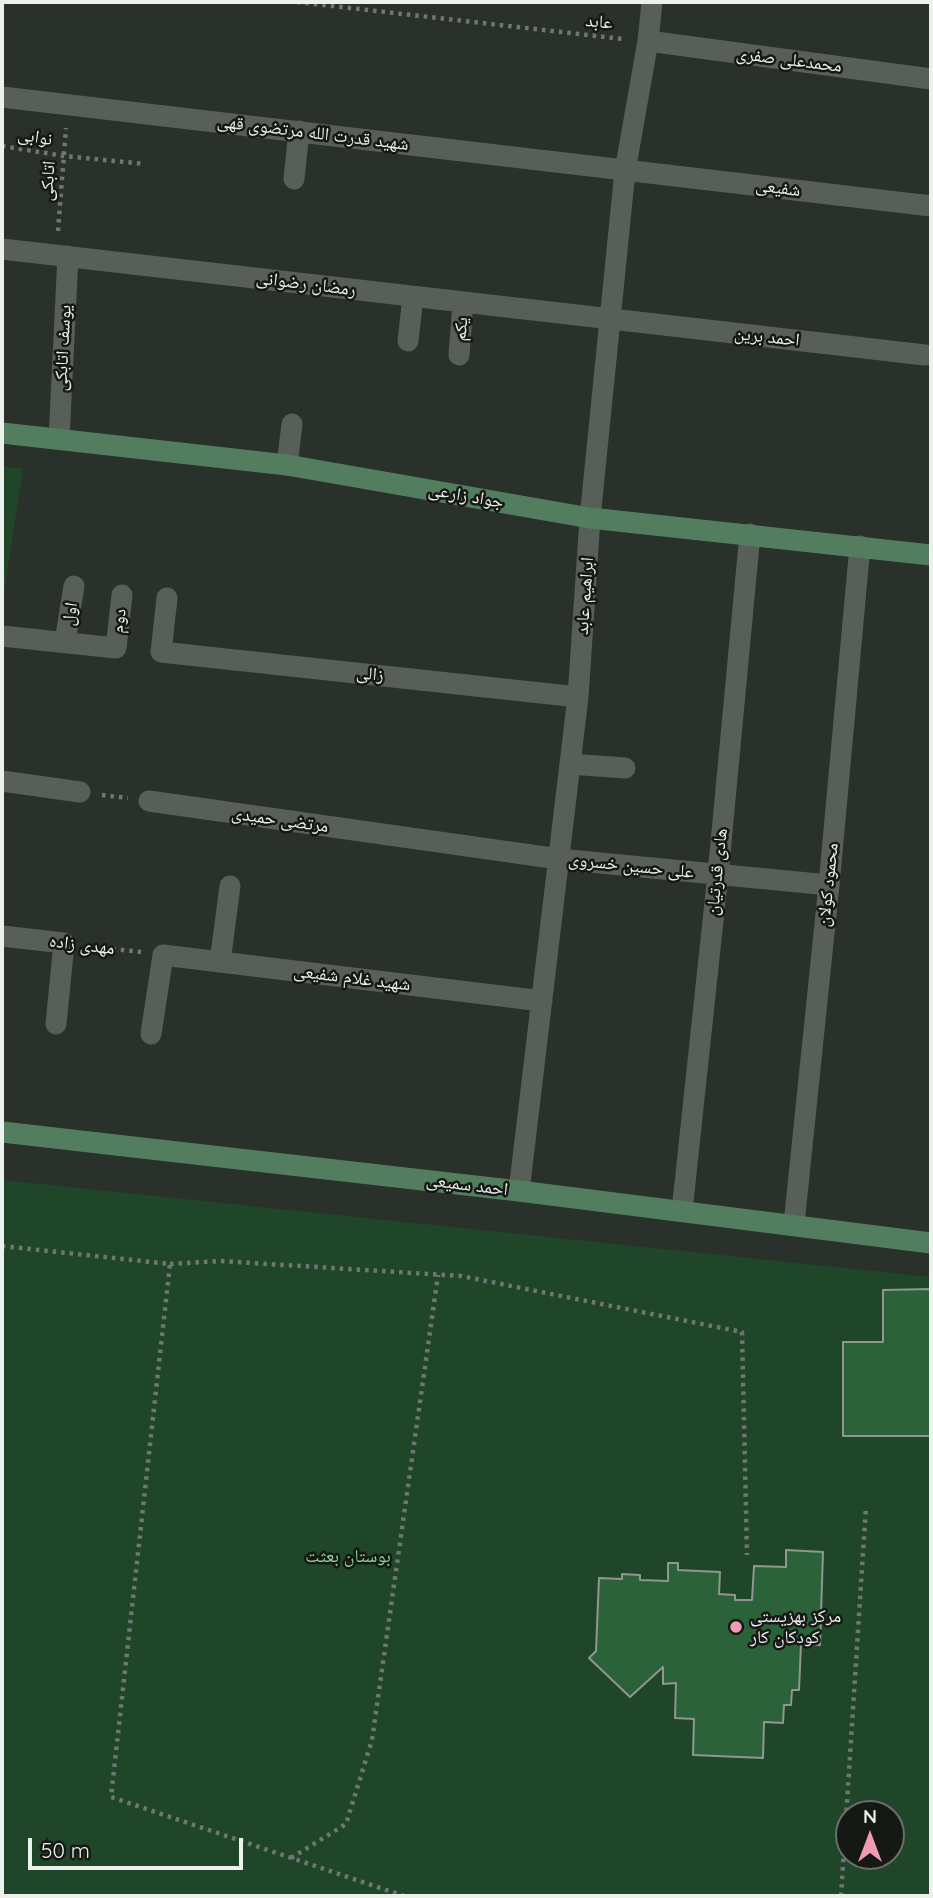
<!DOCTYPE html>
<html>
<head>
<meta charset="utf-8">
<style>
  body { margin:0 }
  #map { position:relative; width:933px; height:1898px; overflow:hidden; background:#2a312b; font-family:Quicksand,sans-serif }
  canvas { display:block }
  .frame { position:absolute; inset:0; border:4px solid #edf1ed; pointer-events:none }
  .north { position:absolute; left:835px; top:1800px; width:70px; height:70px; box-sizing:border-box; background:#151815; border:2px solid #6b6f6b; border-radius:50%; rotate:0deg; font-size:19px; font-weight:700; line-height:28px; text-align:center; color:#edf1ed }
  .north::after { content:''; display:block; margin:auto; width:24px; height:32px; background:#f19ab4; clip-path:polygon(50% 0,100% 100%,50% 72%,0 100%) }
  .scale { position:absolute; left:28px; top:1838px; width:215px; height:32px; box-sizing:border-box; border:4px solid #edf1ed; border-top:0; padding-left:9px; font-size:21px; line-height:24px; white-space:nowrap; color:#edf1ed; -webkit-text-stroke:5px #151815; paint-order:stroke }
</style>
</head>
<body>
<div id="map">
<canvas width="933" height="1898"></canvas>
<div class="frame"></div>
<div class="north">N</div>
<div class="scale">50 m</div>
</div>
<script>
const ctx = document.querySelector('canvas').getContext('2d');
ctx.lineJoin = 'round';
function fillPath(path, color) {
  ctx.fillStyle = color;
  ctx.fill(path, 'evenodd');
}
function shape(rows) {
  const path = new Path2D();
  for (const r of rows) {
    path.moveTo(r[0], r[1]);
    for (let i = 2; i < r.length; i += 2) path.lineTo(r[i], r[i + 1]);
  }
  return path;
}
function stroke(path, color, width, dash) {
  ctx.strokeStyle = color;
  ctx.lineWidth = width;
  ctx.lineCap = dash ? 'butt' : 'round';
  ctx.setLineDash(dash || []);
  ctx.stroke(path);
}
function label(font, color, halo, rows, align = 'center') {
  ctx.font = font + ' Quicksand,"Noto Naskh Arabic",sans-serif';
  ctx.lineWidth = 5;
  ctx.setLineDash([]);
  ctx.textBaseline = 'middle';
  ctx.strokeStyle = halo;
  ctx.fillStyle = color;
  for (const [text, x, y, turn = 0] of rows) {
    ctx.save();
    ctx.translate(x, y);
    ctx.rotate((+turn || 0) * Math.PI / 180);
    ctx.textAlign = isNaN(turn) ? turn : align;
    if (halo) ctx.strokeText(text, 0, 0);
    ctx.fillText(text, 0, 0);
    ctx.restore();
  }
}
fillPath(shape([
  [2,466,23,469,2,604],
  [2,1180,931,1277,931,1896,2,1896],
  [849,1814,891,1814,891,1856,849,1856]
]), '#20462a');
const building = shape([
  [931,1289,931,1436,843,1436,843,1342,883,1342,883,1290,931,1289],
  [786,1550,823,1552,820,1645,801,1644,799,1690,792,1690,791,1705,784,1705,783,1723,764,1722,763,1758,693,1755,694,1719,675,1718,676,1683,663,1684,663,1667,630,1697,589,1658,596,1651,599,1578,622,1579,622,1574,640,1575,640,1580,668,1581,668,1563,678,1563,678,1570,720,1572,719,1594,735,1595,735,1600,752,1600,754,1566,786,1567,786,1550]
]);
fillPath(building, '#2c623a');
stroke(building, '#8f9790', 2);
stroke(shape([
  [297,2,623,39],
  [2,146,64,156,145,164],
  [58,231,66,128],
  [102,795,128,798],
  [87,946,141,952],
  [2,1246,170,1264,111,1797,404,1896],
  [170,1264,220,1261,461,1276,742,1332,747,1555],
  [291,1858,346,1824,372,1740,438,1275],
  [841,1896,866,1506]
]), '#707671', 4.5, [3.5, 5]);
stroke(shape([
  [648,41,931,79],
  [2,97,931,206],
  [294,179,299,131],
  [2,249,925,355],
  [408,341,413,297],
  [459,355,463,302],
  [59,439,68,256],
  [287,465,292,424],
  [167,598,161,652,578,697],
  [2,636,116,648,122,595],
  [65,642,74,586],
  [570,764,625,768],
  [2,781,80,792],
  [149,801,559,859,829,885],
  [2,936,64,943,56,1024],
  [220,962,230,886],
  [151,1034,163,955,542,1001],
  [519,1191,578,697,590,518,625,171,648,41,652,2],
  [682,1211,718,874,750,534],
  [794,1224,829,885,860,546]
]), '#585f59', 21);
stroke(shape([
  [2,433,287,465,590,518,931,555],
  [2,1132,519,1191,931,1243]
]), '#527e5f', 21);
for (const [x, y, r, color] of [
  [736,1627,7,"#f19ab4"]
]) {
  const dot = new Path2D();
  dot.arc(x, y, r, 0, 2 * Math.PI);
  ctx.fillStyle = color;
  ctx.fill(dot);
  stroke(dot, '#151815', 2.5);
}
label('18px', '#edf1ed', '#151815', [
  ["عابد",599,22,6],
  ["محمدعلی صفری",789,60,7],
  ["شهید قدرت الله مرتضوی قهی",313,133,7],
  ["نوابی",35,137,9],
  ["اتابکی",48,181,-86],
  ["شفیعی",778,188,7],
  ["رمضان رضوانی",306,284,7],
  ["یکم",461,329,-85],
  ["احمد برین",767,337,6],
  ["یوسف اتابکی",63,348,-87],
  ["جواد زارعی",466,496,10],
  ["ابراهیم عابد",585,596,-86],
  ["اول",70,614,-81],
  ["دوم",119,621,-84],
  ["زالی",370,674,6],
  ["مرتضی حمیدی",280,820,8],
  ["علی حسین خسروی",631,866,6],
  ["هادی قدرتیان",717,872,-84],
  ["محمود کولان",828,885,-84],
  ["مهدی زاده",82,945,7],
  ["شهید غلام شفیعی",352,978,7],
  ["احمد سمیعی",467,1185,7]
]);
label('18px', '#89d89b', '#151815', [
  ["بوستان بعثت",348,1557]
]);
label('18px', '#edf1ed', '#151815', [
  ["مرکز بهزیستی",750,1617],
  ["کودکان کار",750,1638]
], 'left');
</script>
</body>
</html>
